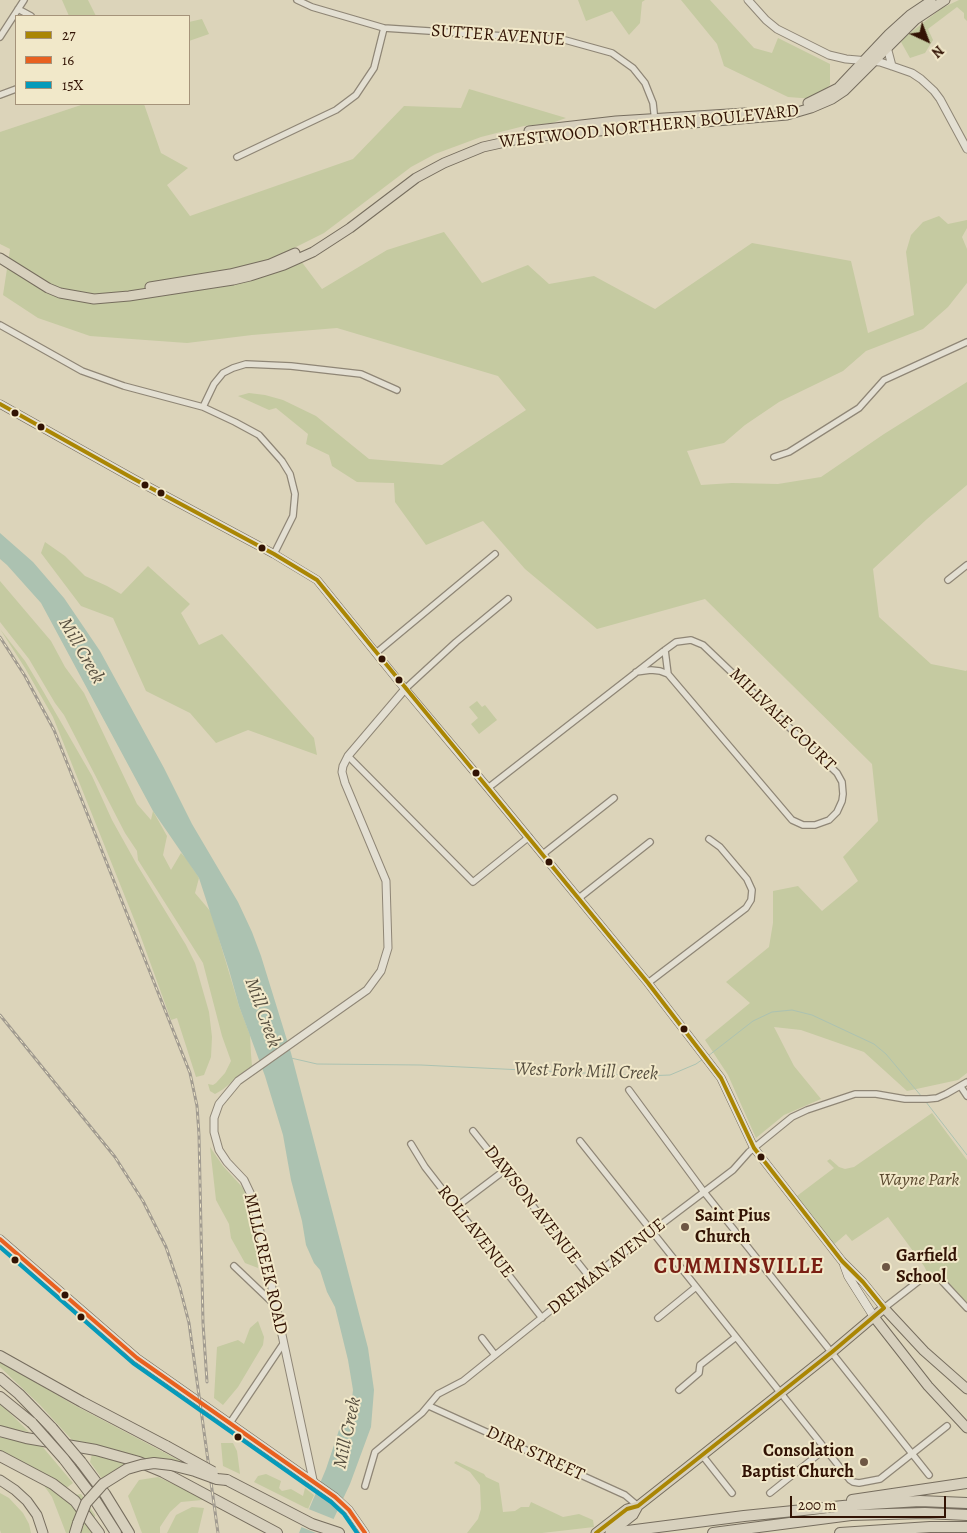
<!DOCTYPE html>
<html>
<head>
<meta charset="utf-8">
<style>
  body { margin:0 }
  #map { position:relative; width:967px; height:1533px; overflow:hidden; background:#dcd4ba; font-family:Alegreya,serif }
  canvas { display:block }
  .legend { position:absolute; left:15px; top:15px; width:175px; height:90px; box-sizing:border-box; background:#f1e8c9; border:1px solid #a5937a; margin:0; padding:6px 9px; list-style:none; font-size:15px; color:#321304 }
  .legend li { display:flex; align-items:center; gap:10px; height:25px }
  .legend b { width:25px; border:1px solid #a5937a }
  .north { position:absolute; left:902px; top:15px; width:50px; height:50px; -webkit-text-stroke:4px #f1e8c9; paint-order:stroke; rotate:137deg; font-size:14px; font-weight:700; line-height:20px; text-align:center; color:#321304 }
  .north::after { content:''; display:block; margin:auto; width:18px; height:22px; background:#321304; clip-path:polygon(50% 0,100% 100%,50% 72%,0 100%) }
  .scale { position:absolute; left:790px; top:1496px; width:156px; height:22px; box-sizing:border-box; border:2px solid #321304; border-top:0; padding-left:6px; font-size:15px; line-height:18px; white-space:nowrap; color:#321304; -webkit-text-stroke:4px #f1e8c9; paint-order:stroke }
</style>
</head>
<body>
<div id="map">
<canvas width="967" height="1533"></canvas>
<ul class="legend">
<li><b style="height:6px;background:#aa8604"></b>27</li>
<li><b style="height:6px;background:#e86120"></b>16</li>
<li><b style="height:6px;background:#059aba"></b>15X</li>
</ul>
<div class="north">N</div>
<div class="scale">200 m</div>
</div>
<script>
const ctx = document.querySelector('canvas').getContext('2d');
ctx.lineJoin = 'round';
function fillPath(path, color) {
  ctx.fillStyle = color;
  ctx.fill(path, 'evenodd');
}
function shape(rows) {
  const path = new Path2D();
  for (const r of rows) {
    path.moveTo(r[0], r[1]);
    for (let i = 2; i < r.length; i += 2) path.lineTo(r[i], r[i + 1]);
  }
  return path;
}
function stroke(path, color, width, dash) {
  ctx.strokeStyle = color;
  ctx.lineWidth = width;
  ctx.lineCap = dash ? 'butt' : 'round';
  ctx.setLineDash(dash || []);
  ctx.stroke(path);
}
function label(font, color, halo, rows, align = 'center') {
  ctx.font = font + ' Alegreya,serif';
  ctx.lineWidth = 4;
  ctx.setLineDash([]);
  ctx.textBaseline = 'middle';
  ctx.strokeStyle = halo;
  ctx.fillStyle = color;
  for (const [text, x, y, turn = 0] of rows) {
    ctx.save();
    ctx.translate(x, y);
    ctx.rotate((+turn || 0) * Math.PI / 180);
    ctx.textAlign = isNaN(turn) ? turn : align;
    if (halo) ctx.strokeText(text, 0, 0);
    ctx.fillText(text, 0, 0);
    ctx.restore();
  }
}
fillPath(shape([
  [62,0,88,0,96,16,69,16],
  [578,0,645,0,642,2,640,23,629,35,612,11,586,21],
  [681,0,710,0,754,48,772,53,778,38,830,64,830,85,814,99,788,97,724,66,717,44],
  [959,0,967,0,967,21,964,18,964,13,957,7,928,29,933,40,925,53,910,58,901,42,905,37,942,8],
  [202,19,209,34,189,41,189,22],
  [469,89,566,118,552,123,524,126,481,137,435,154,411,167,324,233,292,249,322,289,387,250,444,232,482,283,528,265,549,284,594,276,655,309,752,243,851,261,868,333,914,315,906,252,911,235,923,222,939,216,948,224,967,220,967,228,962,237,967,249,967,283,948,307,923,329,866,351,843,371,779,402,745,425,724,443,687,451,701,485,732,483,778,484,821,477,884,434,967,382,967,485,927,519,873,569,879,617,931,664,966,671,967,670,967,1073,958,1080,907,1091,864,1052,801,1030,774,1027,794,1066,821,1099,784,1115,756,1138,728,1075,705,1040,750,1003,726,982,769,947,773,923,773,891,798,886,822,911,858,881,843,857,878,821,872,764,705,599,597,629,525,569,483,521,426,545,395,502,394,483,357,482,332,466,329,455,306,444,308,434,276,408,269,410,238,396,249,393,265,395,283,400,316,416,369,459,442,465,526,410,498,376,337,328,252,335,187,343,90,336,38,318,3,295,10,249,0,244,0,132,84,104,144,104,161,153,188,168,167,185,190,216,353,159,404,106,461,108],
  [45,542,65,556,85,576,107,586,121,594,148,566,190,604,181,613,199,645,222,634,314,738,317,755,248,730,216,743,190,713,146,691,113,618,81,606,41,553],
  [0,581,51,641,65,667,84,693,137,804,151,820,153,811,167,836,163,855,171,870,181,853,186,858,199,878,195,893,211,912,239,1006,250,1035,251,1054,252,1066,222,1090,215,1094,210,1091,208,1084,213,1085,216,1083,225,1073,231,1061,222,1036,203,963,138,860,137,851,125,833,64,715,55,703,29,659,0,622],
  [0,629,25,661,43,691,92,776,112,820,136,863,186,945,195,963,209,1012,212,1037,211,1057,204,1075,196,1077,177,1018,171,1020,138,929,53,717,25,668],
  [477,701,482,707,485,705,497,720,479,734,471,724,478,718,469,707],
  [932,1113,967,1160,967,1308,940,1279,929,1276,924,1266,888,1217,852,1241,846,1234,831,1247,793,1199,834,1168,827,1161,830,1159,839,1167,845,1169,854,1167],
  [210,1147,223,1166,244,1189,248,1201,256,1241,258,1268,245,1263,231,1238,229,1224,216,1200],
  [258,1321,264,1337,263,1345,238,1387,223,1405,214,1398,217,1347,238,1340,244,1344,250,1328],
  [0,1361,74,1405,188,1465,153,1466,139,1456,73,1441,40,1405,0,1367],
  [0,1404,8,1411,29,1432,0,1427],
  [0,1437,17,1441,36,1442,41,1445,73,1483,65,1489,69,1496,81,1494,95,1515,92,1533,66,1533,52,1497,40,1480,0,1452],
  [221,1443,233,1443,237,1451,240,1474,223,1466],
  [92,1454,123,1462,141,1468,103,1480,90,1462],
  [456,1461,484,1474,486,1477,499,1483,503,1512,515,1511,521,1507,529,1507,531,1502,563,1517,579,1514,593,1520,594,1527,542,1533,467,1533,478,1519,481,1509,480,1485,470,1472,454,1463],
  [266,1474,281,1481,279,1488,282,1491,291,1489,303,1496,305,1488,314,1495,308,1509,254,1482,258,1476],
  [158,1477,202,1497,202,1500,181,1502,170,1512,160,1527,160,1533,142,1533,128,1496,139,1480],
  [0,1493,9,1498,23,1513,29,1524,31,1533,1,1533,0,1530],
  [192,1507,204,1508,198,1533,167,1533,176,1515]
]), '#c5caa1');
fillPath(shape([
  [0,533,33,562,64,598,100,651,164,768,192,824,238,902,252,932,261,956,291,1053,368,1348,374,1390,371,1427,350,1484,327,1533,299,1533,326,1469,339,1430,350,1417,353,1390,348,1360,335,1307,327,1292,320,1270,314,1263,306,1245,302,1221,291,1180,283,1135,265,1076,239,1006,229,970,199,878,153,811,41,603,7,565,0,559]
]), '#acc2b1');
fillPath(shape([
  [306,1508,336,1520,330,1533,316,1533,299,1526]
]), '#dcd4ba');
stroke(shape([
  [708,1056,753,1021,772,1012,792,1010,812,1015,874,1044,886,1054,922,1097],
  [291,1058,317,1064,421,1065,645,1076,670,1075,696,1064,703,1059],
  [926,1102,967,1155]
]), '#acc2b1', 1);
const minor = shape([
  [297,0,312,7,384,28,565,40,612,53,633,68,645,83,653,103,655,122],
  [18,9,31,16],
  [0,37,24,0],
  [0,95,16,89],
  [237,157,336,110,356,95,374,68,384,28],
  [0,325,82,371,124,386,203,407,235,422,259,435,282,461,290,474,295,494,293,516,274,554],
  [203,407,214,384,223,373,233,368,246,364,291,366,361,374,397,390],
  [774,457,789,452,859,408,884,380,967,342],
  [948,580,967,565],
  [665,650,668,674],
  [376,653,495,554],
  [405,689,456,642,508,599],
  [348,756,473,882,529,837],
  [488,788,665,650,676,642,691,640,703,645,837,773,842,782,843,794,842,801,837,812,829,820,815,825,803,825,792,820,668,674,660,671,651,670,636,672],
  [543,854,614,798],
  [579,898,650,842],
  [648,983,746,908,751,900,752,890,747,879,720,847,709,839],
  [961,1087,967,1096],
  [629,1090,704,1192,929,1475],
  [473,1131,591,1279],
  [580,1141,850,1480,853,1482,859,1483,880,1479,947,1426],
  [411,1144,425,1167,542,1318],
  [456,1207,505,1170],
  [234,1266,276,1306],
  [884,1308,920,1280,929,1276,940,1279,967,1308],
  [658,1318,696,1287],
  [482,1338,495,1355],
  [679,1390,699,1373,700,1365,736,1337],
  [429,1406,625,1495,638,1506],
  [230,1423,283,1344],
  [702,1455,732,1493],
  [365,1486,375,1452,422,1413,438,1394,463,1381,601,1270,733,1170,749,1152,792,1117,807,1110,855,1094,876,1094,905,1099,927,1099,937,1098,946,1094,967,1082],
  [770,1493,825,1449]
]);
const tertiary = shape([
  [748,0,766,20,777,29,829,55,846,59,880,62,892,66,912,73,921,79,934,91,940,99,967,149],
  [887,47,892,66],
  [313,1480,253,1199,244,1180,227,1162,219,1150,214,1132,214,1118,219,1104,238,1081,367,990,381,971,388,948,386,881,345,783,342,772,343,766,348,756,405,689]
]);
const secondary = shape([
  [0,404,134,479,274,554,317,580,405,689,488,788,648,983,721,1078,754,1148,842,1261,863,1282,884,1308],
  [0,1239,137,1358,335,1497,349,1510,365,1533],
  [844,1265,848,1276,874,1317]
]);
const primary = shape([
  [808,103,838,88,889,34,910,15,931,1],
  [529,131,616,121,745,113],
  [0,258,48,288,60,293,94,299,129,296,233,280,250,276,284,265,313,252,350,228,416,178,444,163,483,147,528,137,787,115,811,108,832,99,844,91,915,20,945,0],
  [150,287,230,274,270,264,295,253],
  [874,1317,928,1386,967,1428],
  [0,1480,15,1490,27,1501,37,1515,43,1533],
  [596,1533,627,1509,638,1506,685,1469,832,1352,884,1308,924,1351,967,1389],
  [610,1533,633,1515,638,1506]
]);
const motorway = shape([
  [0,1356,82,1402,166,1446],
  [0,1378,19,1394,52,1428],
  [0,1397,32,1423],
  [0,1431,26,1438,96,1450,139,1462,163,1472,277,1533],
  [0,1456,53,1484,75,1501,99,1533],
  [64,1459,95,1500,116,1533],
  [81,1462,105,1494,129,1533],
  [227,1480,312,1524,339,1533],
  [852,1500,967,1483],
  [75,1533,78,1523],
  [612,1533,744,1516,853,1505,920,1501,967,1503],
  [713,1533,851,1515,925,1513,967,1515],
  [840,1533,930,1527,967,1527]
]);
stroke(minor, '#8f8676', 8);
stroke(tertiary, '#8f8676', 9);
stroke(secondary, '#766d5e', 9);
stroke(primary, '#766d5e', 11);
stroke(motorway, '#766d5e', 12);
stroke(minor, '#e3dfd2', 5.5);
stroke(tertiary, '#e3dfd2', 7);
stroke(secondary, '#e3dfd2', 8);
stroke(primary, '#d7d0bd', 9);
stroke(motorway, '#d7d0bd', 10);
const rail = shape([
  [0,637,25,676,54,730,190,1073,197,1106,199,1135,203,1323,207,1382],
  [0,1015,115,1157,143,1201,166,1247,180,1288,189,1323,218,1533]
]);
stroke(rail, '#a19b90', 3);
stroke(rail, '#f1e8c9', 1, [4]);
const motorwayBridge = shape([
  [32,1423,64,1459],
  [52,1428,81,1462],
  [166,1446,213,1472],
  [78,1523,86,1503,103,1484,127,1469,141,1465,154,1463,171,1465,195,1471,217,1479,227,1480]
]);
stroke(motorwayBridge, '#766d5e', 12, []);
stroke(motorwayBridge, '#d7d0bd', 10);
stroke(shape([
  [0,404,134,479,274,554,317,580,648,983,721,1078,754,1148,842,1261,863,1282,884,1308,832,1352,638,1506,627,1509,596,1533]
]), '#aa8604', 4);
stroke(shape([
  [0,1239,137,1358,335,1497,349,1510,365,1533]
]), '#e86120', 4);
stroke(shape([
  [0,1247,133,1363,331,1502,344,1514,357,1533]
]), '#059aba', 4);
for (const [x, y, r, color] of [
  [15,413,4.5,"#321304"],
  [41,427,4.5,"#321304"],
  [145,485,4.5,"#321304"],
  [161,493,4.5,"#321304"],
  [262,548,4.5,"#321304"],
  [382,659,4.5,"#321304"],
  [399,680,4.5,"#321304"],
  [476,773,4.5,"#321304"],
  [549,862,4.5,"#321304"],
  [684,1029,4.5,"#321304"],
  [761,1157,4.5,"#321304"],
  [685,1227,5,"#6e5744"],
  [15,1260,4.5,"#321304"],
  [886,1267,5,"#6e5744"],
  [65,1295,4.5,"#321304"],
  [81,1317,4.5,"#321304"],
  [238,1437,4.5,"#321304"],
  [864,1462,5,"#6e5744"]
]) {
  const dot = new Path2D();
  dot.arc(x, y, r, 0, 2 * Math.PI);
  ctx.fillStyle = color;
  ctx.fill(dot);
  stroke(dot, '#f1e8c9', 2);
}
label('18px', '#321304', '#f1e8c9', [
  ["SUTTER AVENUE",498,36,4],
  ["WESTWOOD NORTHERN BOULEVARD",649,127,-6],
  ["MILLVALE COURT",782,720,44],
  ["DAWSON AVENUE",532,1205,52],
  ["ROLL AVENUE",475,1232,52],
  ["MILLCREEK ROAD",265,1264,77],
  ["DREMAN AVENUE",607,1267,-38],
  ["DIRR STREET",535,1454,25]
]);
label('italic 18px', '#58472d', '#f1e8c9', [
  ["Wayne Park",919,1181]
]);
label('bold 18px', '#321304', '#f1e8c9', [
  ["Saint Pius",695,1217],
  ["Church",695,1238],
  ["Garfield",896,1257],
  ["School",896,1278],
  ["Consolation",854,1452,"right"],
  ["Baptist Church",854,1473,"right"]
], 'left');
label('italic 19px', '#564e3f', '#f1e8c9', [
  ["Mill Creek",81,651,60],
  ["Mill Creek",262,1013,70],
  ["West Fork Mill Creek",586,1072,2],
  ["Mill Creek",348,1433,-78]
]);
ctx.letterSpacing = '1px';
label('bold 22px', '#7a1f14', '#f1e8c9', [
  ["CUMMINSVILLE",739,1268]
]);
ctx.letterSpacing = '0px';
</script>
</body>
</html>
